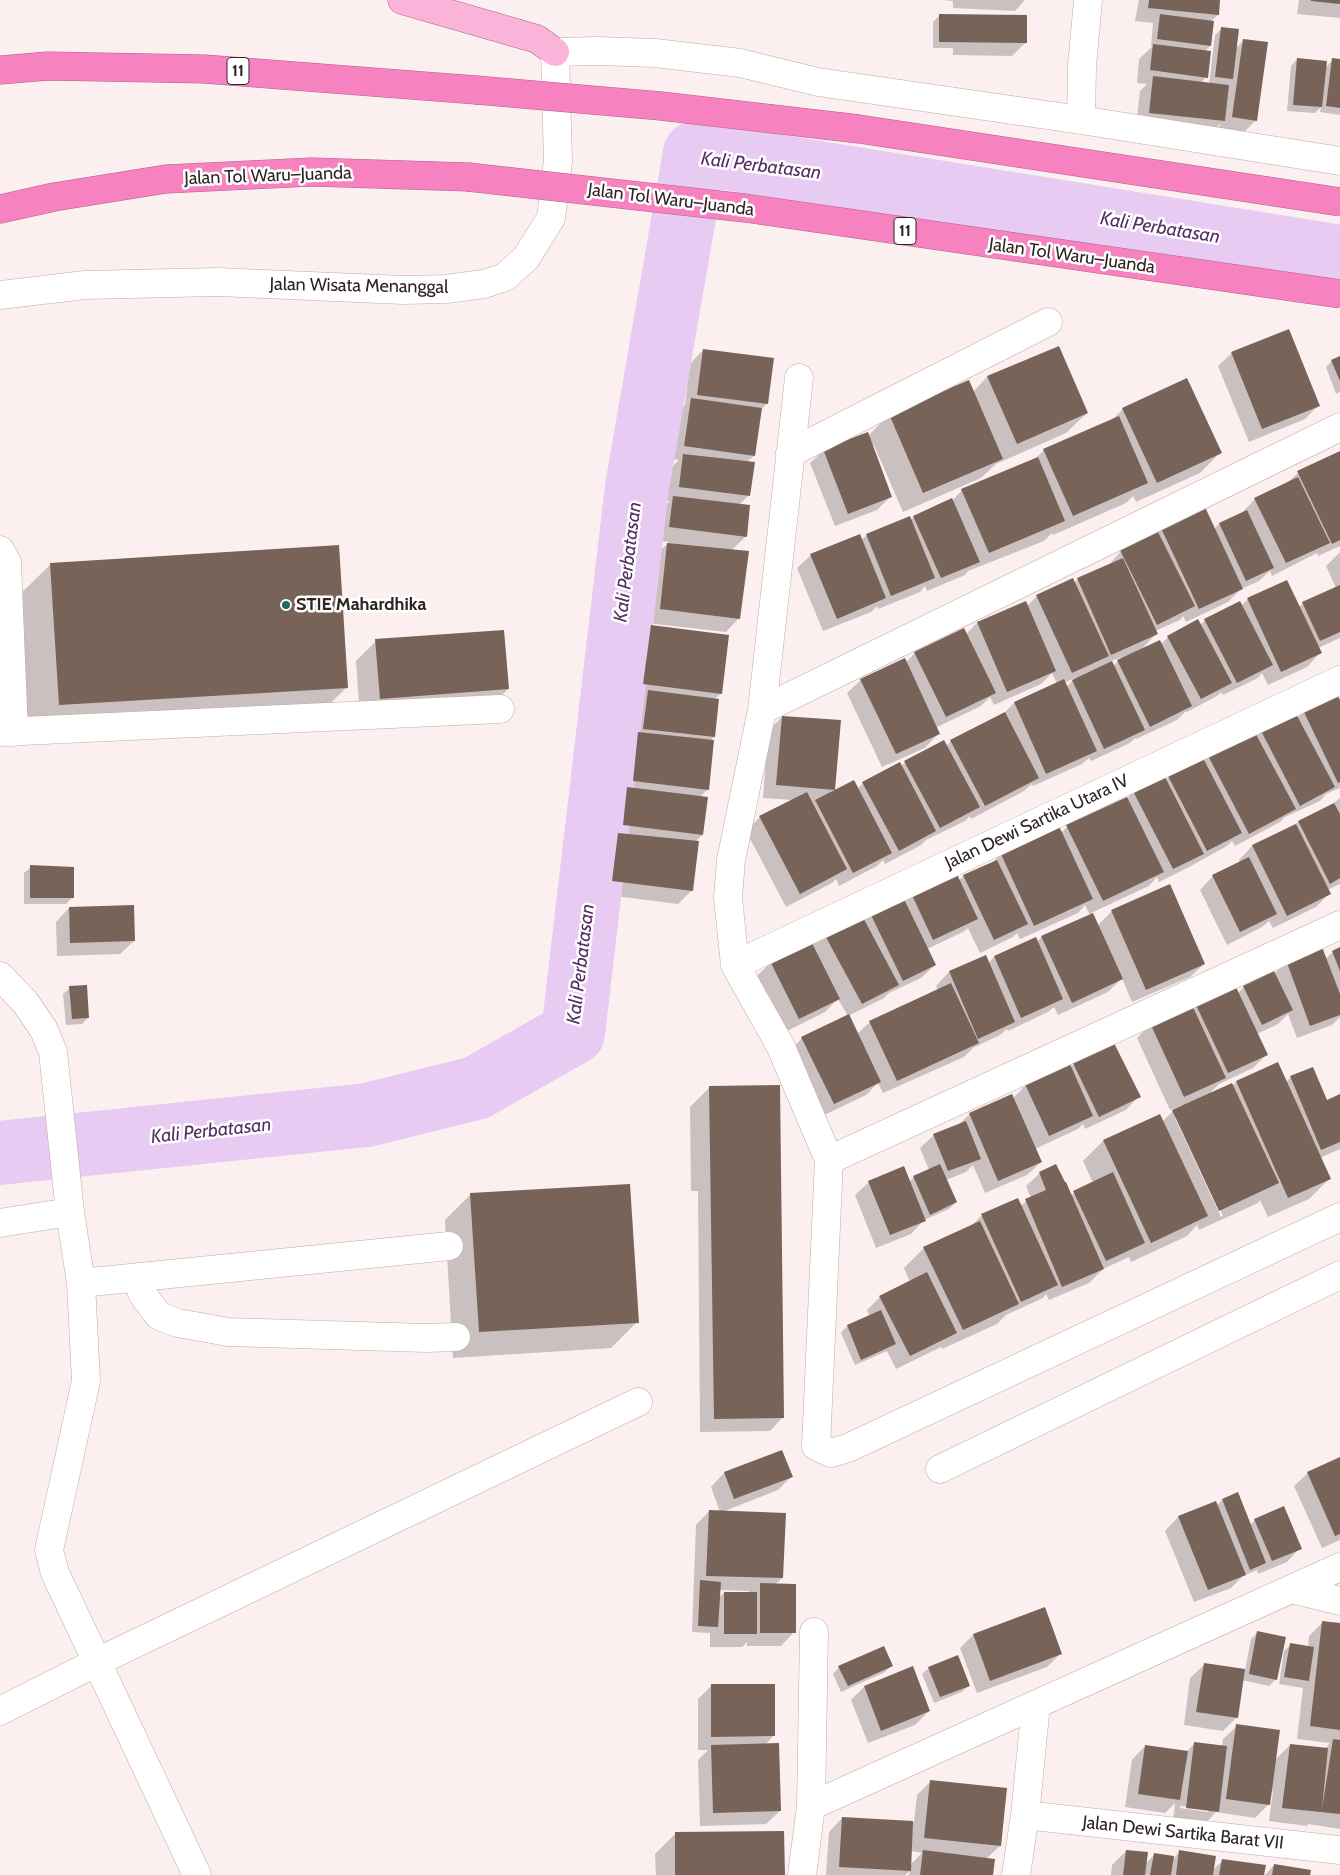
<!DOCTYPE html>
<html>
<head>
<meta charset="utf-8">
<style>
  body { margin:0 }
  canvas { display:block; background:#fbf0ef }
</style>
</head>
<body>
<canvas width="1340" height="1875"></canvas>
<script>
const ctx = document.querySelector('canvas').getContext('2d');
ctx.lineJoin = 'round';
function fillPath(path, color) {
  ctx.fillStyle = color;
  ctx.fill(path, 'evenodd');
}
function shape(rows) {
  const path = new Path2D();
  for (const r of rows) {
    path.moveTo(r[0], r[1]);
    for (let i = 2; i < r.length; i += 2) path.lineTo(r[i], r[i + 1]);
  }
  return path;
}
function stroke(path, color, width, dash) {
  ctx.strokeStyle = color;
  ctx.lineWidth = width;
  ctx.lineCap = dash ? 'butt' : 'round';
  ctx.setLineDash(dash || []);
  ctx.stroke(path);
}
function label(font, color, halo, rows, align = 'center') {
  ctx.font = font + ' Cabin,sans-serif';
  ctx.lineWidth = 5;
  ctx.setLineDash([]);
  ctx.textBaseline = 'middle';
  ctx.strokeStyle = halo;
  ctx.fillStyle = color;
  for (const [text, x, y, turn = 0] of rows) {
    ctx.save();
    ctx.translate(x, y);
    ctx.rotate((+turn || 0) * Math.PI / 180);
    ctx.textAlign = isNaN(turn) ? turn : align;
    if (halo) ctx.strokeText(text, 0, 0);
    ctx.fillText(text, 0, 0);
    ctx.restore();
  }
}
fillPath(shape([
  [942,0,1025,0,1015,11,953,8,953,1],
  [1139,0,1219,0,1218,15,1210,22,1213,22,1210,46,1204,52,1206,77,1201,83,1209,84,1215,35,1222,28,1236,48,1244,40,1256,120,1242,134,1219,131,1220,124,1210,134,1136,126,1140,91,1147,84,1137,83,1139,59,1153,46,1151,46,1153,23,1135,21],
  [1299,0,1340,0,1340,18,1297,14],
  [940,15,1026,42,1012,56,953,55,953,48,933,48,933,22],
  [1297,59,1325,68,1333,60,1340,60,1340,115,1320,112,1321,107,1315,113,1287,111,1291,66],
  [1058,347,1087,413,1066,433,996,464,981,478,903,512,874,445,872,446,891,496,877,510,835,526,810,463,824,450,868,436,889,415,973,392,987,377],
  [703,350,767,403,761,410,754,456,747,462,749,495,739,505,746,536,731,551,739,618,726,632,647,623,654,557,669,542,656,540,660,510,670,501,666,501,670,469,679,460,671,459,678,412,685,405,690,364],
  [1232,353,1319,405,1305,419,1249,442,1218,366],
  [1340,358,1340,392,1336,394,1326,367,1332,361],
  [1123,409,1220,453,1200,473,1136,502,1133,496,1126,503,1053,535,1052,533,1044,541,968,571,965,575,927,591,925,586,920,592,878,609,877,606,871,612,823,631,797,568,811,555,861,540,867,535,910,520,914,517,953,500,962,490,1033,461,1044,450,1111,421],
  [1340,453,1340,546,1318,556,1317,553,1272,576,1270,571,1259,581,1241,589,1228,602,1186,622,1183,616,1180,620,1155,631,1156,634,1140,651,1161,644,1168,637,1200,625,1205,620,1241,606,1248,599,1287,582,1299,607,1303,603,1336,588,1326,566,1340,552,1340,638,1318,648,1320,653,1307,667,1268,685,1262,673,1258,678,1223,695,1221,692,1217,696,1187,712,1186,711,1177,720,1136,739,1135,738,1130,743,1091,761,1089,758,1082,764,1033,786,1032,784,1024,791,971,819,970,816,965,821,926,840,921,845,885,864,883,860,877,866,839,886,836,879,832,883,786,907,746,831,760,817,793,800,763,798,768,731,782,717,834,789,830,793,857,789,863,783,901,766,905,763,944,742,946,746,951,741,1003,714,1014,703,1057,684,1052,673,1041,684,994,705,990,697,981,706,935,728,938,734,925,748,882,767,847,693,861,680,905,663,915,653,966,634,977,623,1027,606,1037,596,1074,583,1078,579,1108,566,1121,551,1156,535,1161,529,1214,529,1219,524,1242,513,1255,499,1287,483,1298,473],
  [1122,657,1113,666,1111,661],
  [1075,678,1066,687,1064,683],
  [51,564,347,687,310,723,23,740,14,600],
  [651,627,721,693,714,700,714,737,710,741,708,789,700,797,702,835,695,842,692,890,678,904,599,894,605,847,613,839,610,839,614,802,622,795,620,795,625,746,630,741,635,705,642,699,630,697,638,640],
  [376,641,508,689,488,709,360,718,356,661],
  [1340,703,1340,788,1326,794,1320,801,1285,817,1280,822,1235,846,1232,841,1227,846,1189,867,1159,882,1157,877,1149,886,1091,913,1097,926,1112,911,1204,964,1190,977,1132,1002,1122,978,1108,992,1058,1015,1054,1007,1048,1012,1008,1031,1007,1029,1000,1035,973,1048,964,1057,883,1093,878,1083,866,1095,820,1117,789,1052,802,1038,848,1016,838,999,825,1012,785,1032,757,976,771,962,809,943,864,921,871,914,904,902,912,894,959,881,963,876,991,864,1001,854,1061,833,1067,827,1127,798,1133,792,1165,780,1207,753,1297,718,1304,711],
  [1085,905,1090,915,1041,937,1037,942,994,957,988,963,985,957,949,972,936,986,938,991,870,1022,857,1034,848,1016,884,998,889,993,921,978,935,965,927,949,963,932,968,928,980,953,1013,937,1017,933,1020,939,1078,913],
  [1340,798,1340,884,1327,890,1329,894,1316,907,1273,928,1269,921,1262,927,1227,945,1200,890,1213,876,1240,863,1239,860,1252,846,1330,806],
  [31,867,72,898,66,904,24,904,24,873],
  [69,908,134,941,120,954,57,956,56,922],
  [1340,949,1340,1017,1332,1025,1297,1038,1288,1014,1278,1024,1257,1034,1266,1055,1253,1068,1219,1084,1207,1096,1232,1086,1236,1082,1286,1082,1291,1077,1326,1101,1340,1096,1340,1149,1320,1158,1329,1179,1309,1199,1268,1217,1260,1200,1258,1203,1199,1230,1197,1225,1187,1236,1131,1262,1129,1257,1103,1269,1089,1283,1049,1300,1046,1294,1043,1298,1006,1315,997,1324,942,1349,941,1347,896,1369,887,1351,855,1365,841,1333,847,1326,870,1317,867,1310,880,1297,910,1282,904,1268,924,1248,970,1227,982,1215,1020,1206,1031,1198,1026,1186,1040,1173,1071,1195,1093,1183,1083,1161,1103,1141,1159,1115,1162,1122,1173,1111,1183,1107,1182,1105,1170,1110,1137,1038,1151,1024,1193,1010,1197,1006,1238,993,1244,987,1274,974,1287,961,1325,959,1333,952],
  [1175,1118,1178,1118,1223,1216,1221,1217],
  [70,988,88,1018,82,1024,66,1025,63,994],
  [1074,1064,1139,1096,1126,1110,1085,1129,1083,1124,1078,1129,1035,1149,1041,1162,1027,1175,985,1193,973,1165,966,1172,946,1180,956,1202,949,1209,924,1220,911,1234,876,1248,855,1195,869,1182,909,1182,914,1177,929,1170,920,1148,934,1135,957,1126,970,1114,1013,1098,1026,1085,1070,1067],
  [710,1087,783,1417,770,1431,700,1432,698,1191,691,1191,690,1107],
  [471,1194,637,1322,611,1348,453,1358,445,1220],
  [781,1451,791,1477,778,1490,722,1512,782,1578,775,1585,794,1632,781,1646,747,1646,747,1642,742,1647,710,1647,710,1633,692,1632,696,1525,709,1511,720,1512,711,1487,724,1473],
  [719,1590,749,1591,749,1593,724,1593,718,1598],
  [1340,1459,1340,1540,1322,1548,1294,1486,1308,1473],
  [1222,1500,1250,1525,1255,1520,1300,1548,1287,1562,1258,1574,1257,1570,1243,1576,1231,1588,1194,1602,1165,1531,1178,1517,1215,1503,1216,1506],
  [1044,1608,1061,1653,1047,1667,977,1693,960,1648,973,1635],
  [1323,1622,1340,1624,1340,1829,1308,1824,1307,1826,1269,1821,1273,1791,1270,1791,1269,1804,1255,1818,1216,1812,1204,1825,1173,1821,1175,1803,1165,1813,1125,1807,1132,1760,1145,1746,1186,1752,1195,1743,1222,1747,1223,1739,1237,1726,1274,1761,1290,1745,1325,1749,1330,1743,1297,1739,1303,1688,1279,1684,1284,1651,1291,1645,1308,1647,1309,1636],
  [1180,1806,1208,1809,1208,1812,1180,1808],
  [1257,1633,1276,1679,1269,1686,1242,1680,1237,1717,1223,1731,1184,1725,1190,1678,1204,1665,1245,1670,1251,1639],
  [891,1666,885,1672,841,1692,833,1674,839,1667],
  [929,1668,969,1685,962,1692,934,1703,922,1674],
  [711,1686,774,1735,765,1745,780,1811,766,1824,700,1826,698,1760,708,1750,698,1750,698,1699],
  [864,1687,929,1711,915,1725,868,1743,851,1700],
  [931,1781,1000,1846,986,1859,992,1875,909,1875,910,1871,905,1875,826,1875,829,1832,842,1818,914,1822,917,1795],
  [911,1851,922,1853,910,1865],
  [675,1834,784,1875,656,1875,655,1854],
  [1126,1851,1145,1864,1154,1855,1174,1858,1180,1851,1212,1871,1222,1861,1263,1875,1111,1875,1112,1865],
  [1274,1865,1309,1875,1265,1875]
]), '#0003');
stroke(shape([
  [0,1153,367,1115,476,1088,573,1033,637,487,695,153,1340,257]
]), '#e8cbf3', 64);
fillPath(shape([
  [1149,0,1220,0,1219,15,1148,8],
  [1311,0,1340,0,1340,4,1311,1],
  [939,14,1027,15,1027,43,939,42],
  [1160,14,1214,21,1211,46,1157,39],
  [1221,27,1239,29,1233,79,1215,77],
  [1243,39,1268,42,1257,121,1232,117],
  [1153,44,1211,51,1208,78,1150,70],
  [1297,58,1327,61,1322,107,1293,105],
  [1332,58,1340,59,1340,108,1326,106],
  [1153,76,1229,85,1225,121,1149,113],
  [1289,329,1320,406,1262,429,1231,352],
  [1059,346,1088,413,1017,444,987,376],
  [703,349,774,358,768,404,697,395],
  [1340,356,1340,381,1331,360],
  [1187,378,1222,453,1157,483,1122,408],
  [969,380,1003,459,923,493,889,414],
  [691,398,762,408,755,456,684,446],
  [1119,416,1148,483,1073,516,1043,449],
  [868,432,892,497,848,514,823,449],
  [1340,451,1340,540,1332,544,1297,471],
  [683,454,755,462,750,496,679,487],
  [1038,457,1065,521,989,553,961,489],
  [1298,477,1330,543,1286,563,1254,498],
  [673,496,750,505,747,537,669,527],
  [952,498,980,562,941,578,913,516],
  [1205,507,1243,589,1199,609,1161,528],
  [1247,510,1274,568,1246,581,1219,523],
  [910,516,935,578,891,596,866,534],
  [1158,532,1195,606,1157,625,1120,550],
  [860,534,886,598,837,619,810,554],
  [667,543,749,551,740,619,660,609],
  [339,545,348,688,59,705,50,563],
  [1123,558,1158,634,1111,655,1077,578],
  [1073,578,1109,656,1072,673,1036,595],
  [1287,580,1322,653,1281,672,1247,598],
  [1340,585,1340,632,1320,641,1302,602],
  [1026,601,1056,671,1007,692,977,622],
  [1240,601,1273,665,1237,683,1204,619],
  [1198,619,1232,683,1201,699,1167,636],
  [651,625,729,635,722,694,643,684],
  [964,628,996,693,946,717,914,652],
  [504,630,509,689,380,699,375,639],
  [1160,640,1192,706,1150,727,1117,660],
  [905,658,940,734,896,754,860,679],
  [1112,661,1145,730,1104,749,1072,680],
  [1064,679,1097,751,1046,774,1014,702],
  [648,690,719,699,715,737,643,729],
  [1337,694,1340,700,1340,782,1338,783,1303,710],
  [1294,710,1335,787,1300,806,1259,727],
  [1005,712,1039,778,985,806,950,740],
  [782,716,841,720,835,790,776,785],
  [1252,727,1296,809,1249,834,1206,752],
  [638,732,714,740,709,790,633,781],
  [944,740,980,807,940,828,904,761],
  [1203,758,1242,833,1207,851,1168,776],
  [900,762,936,831,899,851,862,782],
  [1164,775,1204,854,1173,869,1133,791],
  [854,780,892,853,853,873,815,800],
  [627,787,708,797,703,835,623,825],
  [807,792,847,869,800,894,759,816],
  [1127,797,1164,872,1103,901,1066,825],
  [1334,803,1340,814,1340,878,1330,884,1298,821],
  [1296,824,1331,894,1287,916,1252,845],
  [1059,826,1093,899,1034,926,1000,852],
  [618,833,699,841,693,891,612,881],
  [1249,857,1277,914,1240,932,1212,875],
  [997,860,1028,924,994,940,963,875],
  [30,865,74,867,74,898,30,898],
  [956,872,978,919,933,940,911,893],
  [1170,884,1205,964,1146,990,1111,910],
  [903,897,936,965,903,981,870,913],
  [134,905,135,941,70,943,69,907],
  [858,908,899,985,862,1004,821,928],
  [1093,913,1123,979,1072,1003,1041,936],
  [1036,937,1063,999,1021,1018,994,956],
  [811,941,840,999,799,1019,770,961],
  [1322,947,1340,994,1340,1015,1310,1026,1286,960],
  [1340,947,1340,971,1332,951],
  [986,955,1015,1022,978,1039,949,971],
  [1274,971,1293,1010,1262,1025,1243,986],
  [951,983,979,1043,897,1081,869,1021],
  [87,985,89,1018,72,1019,69,986],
  [1236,987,1268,1055,1228,1073,1196,1005],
  [1192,1005,1226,1078,1184,1097,1150,1023],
  [849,1014,881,1082,834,1104,801,1037],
  [1114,1043,1141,1097,1099,1117,1073,1063],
  [1278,1062,1331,1179,1288,1198,1236,1081],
  [1070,1064,1093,1116,1049,1136,1025,1084],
  [1313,1067,1327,1100,1340,1094,1340,1142,1321,1150,1290,1076],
  [1232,1083,1279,1183,1219,1211,1172,1110],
  [780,1085,784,1418,714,1419,709,1086],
  [1012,1094,1042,1162,998,1181,969,1113],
  [1160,1114,1208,1216,1151,1243,1103,1140],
  [966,1121,981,1159,948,1171,933,1134],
  [940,1164,957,1202,930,1215,913,1176],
  [1056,1164,1065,1182,1066,1182,1104,1269,1062,1287,1025,1199,1046,1190,1039,1172],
  [904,1166,926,1221,890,1235,868,1181],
  [1113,1172,1145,1243,1106,1261,1073,1191],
  [630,1184,639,1323,479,1332,470,1193],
  [1018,1198,1058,1285,1021,1302,981,1214],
  [980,1221,1019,1304,963,1330,923,1247],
  [927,1272,957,1333,910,1356,879,1296],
  [881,1310,896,1344,861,1360,847,1325],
  [782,1450,793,1477,734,1499,724,1472],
  [1340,1457,1340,1534,1335,1536,1307,1472],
  [1238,1492,1266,1563,1250,1570,1222,1499],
  [1216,1501,1246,1575,1208,1590,1178,1516],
  [1284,1506,1302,1549,1272,1561,1254,1519],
  [709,1510,786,1513,783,1578,706,1576],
  [700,1580,721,1582,718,1627,698,1626],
  [760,1583,796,1584,796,1633,760,1633],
  [724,1592,757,1592,757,1634,724,1634],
  [1045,1607,1062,1654,990,1681,973,1634],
  [1322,1621,1340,1623,1340,1730,1310,1726],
  [1257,1631,1286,1637,1277,1680,1249,1674],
  [1290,1643,1314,1647,1309,1681,1284,1677],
  [884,1646,893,1666,848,1686,838,1666],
  [958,1655,970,1686,940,1697,928,1667],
  [1204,1663,1245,1669,1238,1718,1196,1712],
  [913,1666,930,1711,881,1731,864,1686],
  [711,1684,775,1684,775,1736,711,1737],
  [1236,1724,1280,1730,1270,1805,1226,1799],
  [1333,1739,1340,1740,1340,1814,1282,1808,1290,1744,1328,1748,1322,1809],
  [1194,1742,1227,1746,1219,1812,1186,1808],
  [779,1743,781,1811,713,1813,711,1745],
  [1145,1745,1188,1751,1180,1800,1138,1794],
  [930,1780,1007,1788,1001,1846,924,1838],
  [842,1817,913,1821,911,1871,839,1867],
  [784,1831,785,1875,675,1875,675,1832],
  [923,1850,995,1859,993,1875,920,1875],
  [1126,1850,1148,1852,1145,1875,1123,1875],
  [1179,1850,1216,1856,1213,1875,1176,1875],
  [1154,1853,1174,1856,1171,1875,1150,1875],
  [1222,1859,1266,1865,1264,1875,1219,1875],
  [1274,1864,1311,1870,1310,1875,1272,1875]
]), '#776357');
const minor = shape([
  [1081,120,1082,66,1088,0],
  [0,295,85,285,218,282,403,290,446,289,484,284,505,277,526,258,551,218,558,161,555,52,598,51,655,53,740,63,818,82,1081,120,1340,161],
  [799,378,762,710,731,860,728,898,735,965,781,1047,829,1160],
  [790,453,1048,322],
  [0,550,7,562,14,732],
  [762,710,1340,427],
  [0,732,500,709],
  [1340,925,829,1160,816,1446,831,1453,848,1448,1340,1217],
  [735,965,1340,680],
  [0,976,25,1002,44,1030,53,1052,70,1212,81,1283,86,1381,49,1550,55,1573,97,1662,0,1711],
  [0,1223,70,1212],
  [137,1279,143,1295,159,1316,178,1323,228,1332,426,1338,456,1337],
  [81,1283,449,1246],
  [940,1469,1340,1275],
  [1291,1589,1340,1601],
  [811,1806,1340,1567],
  [1025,1815,1340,1850],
  [197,1875,97,1662,638,1402],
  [802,1875,811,1806,814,1632],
  [1016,1875,1025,1815,1036,1704]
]);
const major = shape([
  [402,0,537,39,555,52]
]);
const highway = shape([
  [0,70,48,66,204,69,476,90],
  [0,209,54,197,166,179,312,172,468,177]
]);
stroke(minor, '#c3a8a7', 29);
stroke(major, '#b06189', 29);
stroke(highway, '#b06189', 29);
stroke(minor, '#fff', 28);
stroke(major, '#fab4d9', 28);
stroke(highway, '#f682bf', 28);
const highwayBridge = shape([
  [476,90,661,106,859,129,1340,202],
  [468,177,745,208,1340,294]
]);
stroke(highwayBridge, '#b06189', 29, []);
stroke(highwayBridge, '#f682bf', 28);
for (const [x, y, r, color] of [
  [286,605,5,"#21675c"]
]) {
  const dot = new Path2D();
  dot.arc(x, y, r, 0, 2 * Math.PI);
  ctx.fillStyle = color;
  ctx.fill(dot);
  stroke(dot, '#fff', 2);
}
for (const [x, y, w] of [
  [238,71,22],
  [905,231,22]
]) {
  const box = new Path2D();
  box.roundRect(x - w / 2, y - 13.5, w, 27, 4);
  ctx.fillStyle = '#fff';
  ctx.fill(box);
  stroke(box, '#2f2424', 1);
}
label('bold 16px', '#2f2424', null, [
  ["11",238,71],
  ["11",905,231]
]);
label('18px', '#2f2424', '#fff', [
  ["Jalan Tol Waru–Juanda",268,176,-2],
  ["Jalan Tol Waru–Juanda",671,200,7],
  ["Jalan Tol Waru–Juanda",1072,256,8],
  ["Jalan Wisata Menanggal",359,286,1],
  ["Jalan Dewi Sartika Utara IV",1037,822,-25],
  ["Jalan Dewi Sartika Barat VII",1183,1833,6]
]);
label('bold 18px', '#2f2424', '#fff', [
  ["STIE Mahardhika",296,605]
], 'left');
label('italic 19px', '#542f61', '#fff', [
  ["Kali Perbatasan",761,166,7],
  ["Kali Perbatasan",1160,228,9],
  ["Kali Perbatasan",628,562,-83],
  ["Kali Perbatasan",581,964,-83],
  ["Kali Perbatasan",211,1131,-6]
]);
</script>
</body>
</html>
